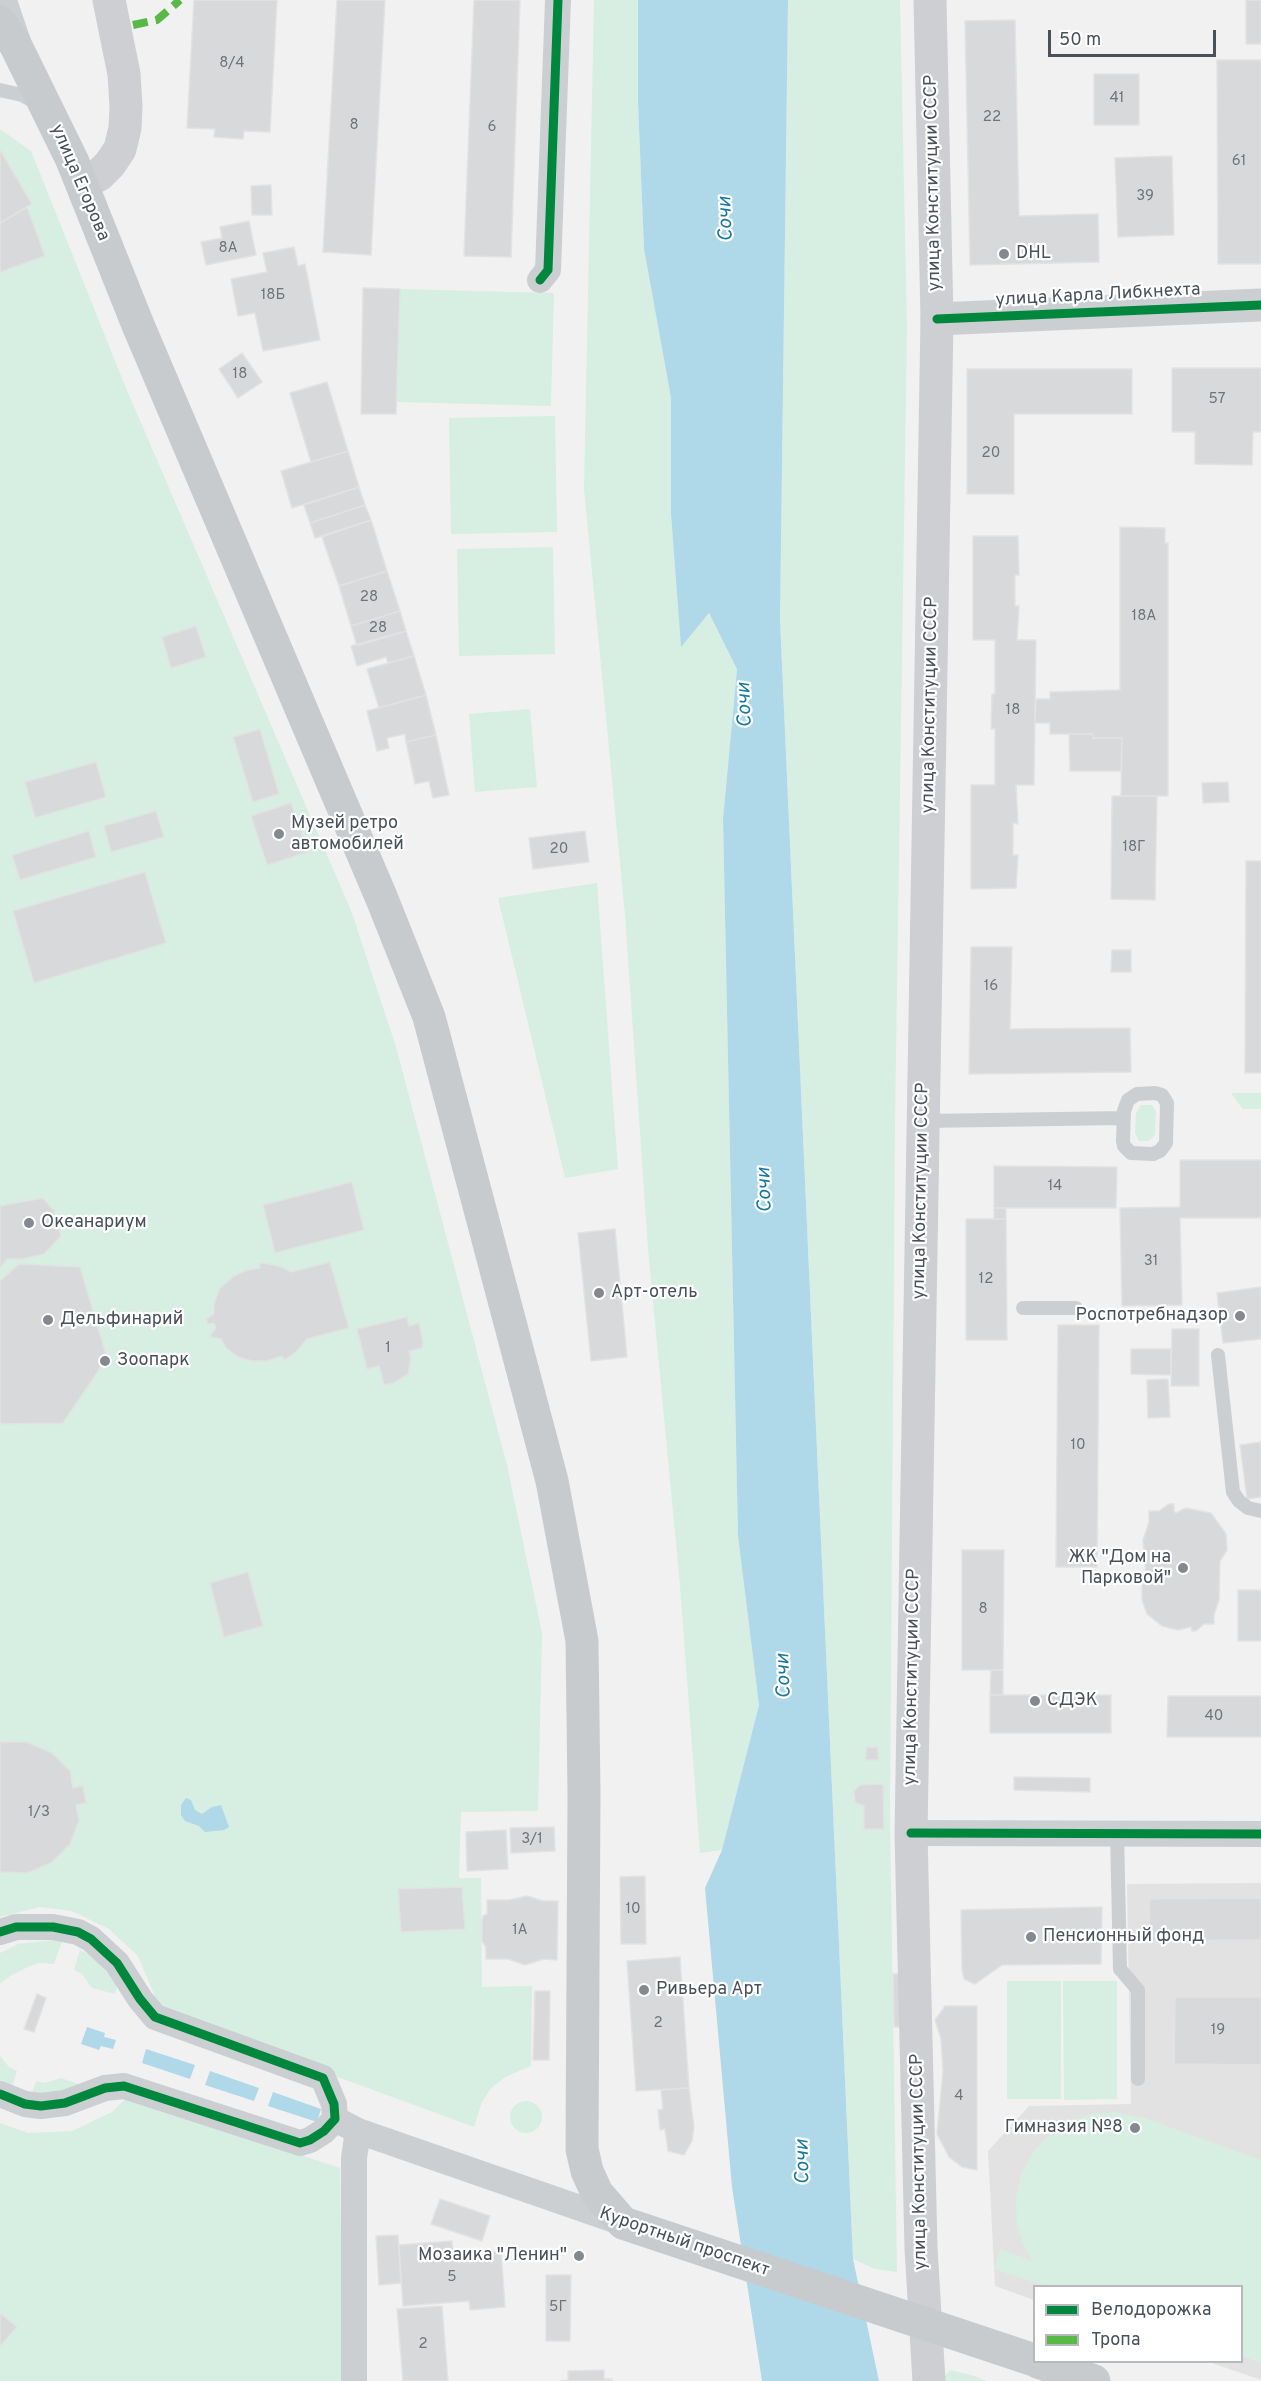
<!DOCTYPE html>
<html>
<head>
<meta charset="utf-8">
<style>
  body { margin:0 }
  #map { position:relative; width:1261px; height:2381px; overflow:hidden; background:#f1f1f1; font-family:Overpass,sans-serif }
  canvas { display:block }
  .legend { position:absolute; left:1033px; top:2285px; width:210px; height:78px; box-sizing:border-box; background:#fff; border:2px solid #b6b9bd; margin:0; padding:8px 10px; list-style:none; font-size:18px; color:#49515b }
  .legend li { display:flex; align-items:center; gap:12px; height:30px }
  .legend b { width:30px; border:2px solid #b6b9bd }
  .scale { position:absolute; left:1048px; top:30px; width:168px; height:27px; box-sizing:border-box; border:3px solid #49515b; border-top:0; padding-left:8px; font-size:18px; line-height:21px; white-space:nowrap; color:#49515b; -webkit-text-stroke:4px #fff; paint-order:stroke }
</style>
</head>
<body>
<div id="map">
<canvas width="1261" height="2381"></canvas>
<ul class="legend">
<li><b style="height:8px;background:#00873e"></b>Велодорожка</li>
<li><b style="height:8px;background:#58b947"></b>Тропа</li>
</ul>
<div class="scale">50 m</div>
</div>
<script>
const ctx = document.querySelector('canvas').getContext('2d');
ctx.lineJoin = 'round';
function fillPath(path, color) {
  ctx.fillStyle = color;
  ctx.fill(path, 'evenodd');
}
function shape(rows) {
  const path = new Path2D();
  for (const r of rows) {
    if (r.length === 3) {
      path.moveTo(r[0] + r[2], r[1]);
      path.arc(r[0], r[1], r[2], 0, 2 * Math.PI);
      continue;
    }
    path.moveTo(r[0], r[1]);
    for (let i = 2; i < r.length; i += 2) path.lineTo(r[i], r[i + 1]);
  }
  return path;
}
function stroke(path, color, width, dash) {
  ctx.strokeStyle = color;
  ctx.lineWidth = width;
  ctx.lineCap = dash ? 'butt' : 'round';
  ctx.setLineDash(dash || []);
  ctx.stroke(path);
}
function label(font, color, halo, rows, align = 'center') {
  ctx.font = font + ' Overpass,sans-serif';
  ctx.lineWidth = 4.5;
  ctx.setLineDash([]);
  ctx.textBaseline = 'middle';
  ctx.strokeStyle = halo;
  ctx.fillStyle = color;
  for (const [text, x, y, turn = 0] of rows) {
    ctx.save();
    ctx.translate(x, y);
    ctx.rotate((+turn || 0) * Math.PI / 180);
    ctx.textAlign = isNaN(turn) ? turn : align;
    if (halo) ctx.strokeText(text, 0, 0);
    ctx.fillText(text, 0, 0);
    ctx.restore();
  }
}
fillPath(shape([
  [1261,1883,1261,2380,1209,2362,1242,2362,1242,2286,1034,2286,1034,2300,995,2286,988,2151,1029,2106,1131,2104,1127,1884]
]), '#e3e2e2');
fillPath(shape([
  [594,0,638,0,638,102,644,249,671,398,671,514,681,646,709,613,737,668,723,819,738,1536,759,1705,722,1850,700,1853,680,1585,648,1249,625,915,584,489],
  [788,0,900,0,907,328,895,1121,890,1816,897,2272,875,2269,853,2259,780,620],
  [0,129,31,151,123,381,352,913,396,1047,507,1465,542,1633,538,1811,461,1812,459,1878,481,1878,482,1987,532,1986,531,2066,507,2076,492,2087,482,2102,474,2127,158,2011,154,1994,138,1956,109,1929,72,1911,40,1907,0,1917],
  [400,289,554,293,551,406,397,402],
  [555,416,557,532,451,534,449,418],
  [553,547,555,654,459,656,457,549],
  [530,709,537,787,475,792,469,714],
  [597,883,618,1169,565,1178,498,898],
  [1231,1093,1261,1093,1261,1109,1243,1109],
  [1141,1105,1152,1105,1156,1112,1155,1135,1149,1141,1139,1141,1135,1133,1136,1113],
  [53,1940,62,1941,54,1964,39,1963,30,1966,10,1976,0,1984,0,1953,18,1944],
  [80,1950,94,1957,118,1984,115,1994,92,1988,82,1974,74,1970],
  [1007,1981,1061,1981,1061,2099,1007,2099],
  [1063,1981,1117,1981,1117,2099,1064,2100],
  [0,2056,9,2067,17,2071,10,2094,0,2089],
  [61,2078,84,2086,29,2101,36,2081,45,2083],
  [127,2097,340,2168,343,2381,0,2381,0,2123,28,2133,72,2131,112,2112],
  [526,2117,16],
  [1094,2113,1119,2113,1144,2118,1261,2160,1261,2363,1242,2356,1242,2286,1045,2286,994,2269,1000,2249,1033,2261,1024,2247,1017,2224,1016,2199,1021,2175,1033,2152,1050,2134,1071,2121],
  [950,2370,971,2375,987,2381,941,2381]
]), '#d7eee2');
fillPath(shape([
  [638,0,788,0,780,620,853,2259,879,2381,762,2381,732,2187,705,1888,722,1850,759,1705,738,1536,723,819,737,669,709,613,681,647,671,514,671,398,644,249,638,102],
  [186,1798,191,1800,195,1810,202,1814,212,1807,221,1805,229,1827,224,1830,205,1832,199,1826,185,1821,181,1815,181,1805],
  [87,2027,105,2033,104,2037,116,2040,113,2049,101,2046,99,2050,81,2044],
  [146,2049,195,2065,190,2079,142,2063],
  [210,2071,259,2088,254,2101,205,2085],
  [273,2092,321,2109,317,2122,268,2106]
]), '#afd8e9');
const building = shape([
  [194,0,277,0,270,132,244,131,243,139,214,137,215,129,187,128,194,0],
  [337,0,385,0,371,255,323,252,337,0],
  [474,0,520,0,511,257,464,256,474,0],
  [1246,0,1261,0,1261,44,1246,44,1246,0],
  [1015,20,1019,216,1098,214,1099,262,970,265,965,21,1015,20],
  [1217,60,1261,60,1261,264,1218,264,1217,60],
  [1094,74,1139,74,1139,125,1094,125,1094,74],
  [0,150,32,204,0,223,0,150],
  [1172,156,1174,235,1118,237,1115,158,1172,156],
  [271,185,272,215,252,215,251,186,271,185],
  [27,207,45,256,0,272,0,223,27,207],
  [249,221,256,255,206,265,201,242,222,238,220,227,249,221],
  [294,247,298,266,305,264,320,340,263,351,255,313,238,316,231,279,267,272,263,253,294,247],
  [363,288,400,289,396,414,361,414,363,288],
  [242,353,262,382,238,398,219,369,242,353],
  [1172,368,1261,368,1261,432,1253,432,1252,465,1195,464,1195,432,1172,432,1172,368],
  [967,369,1132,369,1132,414,1014,414,1014,494,967,494,967,369],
  [327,382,348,451,311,462,290,393,327,382],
  [348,451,359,487,292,508,281,471,348,451],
  [359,487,365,505,310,523,304,505,359,487],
  [365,505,371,520,315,538,310,523,365,505],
  [371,520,387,571,339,586,322,537,371,520],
  [1120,527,1165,528,1165,543,1168,543,1168,796,1121,796,1122,738,1093,738,1093,734,1050,734,1050,723,1035,723,1036,699,1050,699,1050,692,1120,690,1120,527],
  [973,536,1018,536,1019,575,1015,575,1015,606,1019,606,1017,640,1036,640,1034,785,1016,785,1018,824,1013,823,1013,855,1018,855,1016,888,971,889,971,785,995,785,995,729,991,729,992,694,995,694,995,640,973,640,973,536],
  [387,571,400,611,351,626,339,586,387,571],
  [400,611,406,631,357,646,351,626,400,611],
  [196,626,206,657,171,668,162,637,196,626],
  [406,631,414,656,388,663,386,657,357,666,351,646,406,631],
  [414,656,426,695,379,708,367,669,414,656],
  [426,695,436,735,406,742,405,734,387,738,389,748,377,751,367,711,426,695],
  [260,729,279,794,253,802,233,737,260,729],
  [1069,734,1093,734,1093,738,1122,738,1121,771,1070,771,1069,734],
  [436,735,449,795,433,798,429,781,415,784,406,742,436,735],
  [96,762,106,797,35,818,25,782,96,762],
  [1228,782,1229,802,1203,803,1202,783,1228,782],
  [1112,796,1157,796,1155,900,1111,899,1112,796],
  [291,803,308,852,267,865,251,816,291,803],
  [156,811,164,837,111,852,104,826,156,811],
  [89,831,96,857,20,880,12,855,89,831],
  [585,831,589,862,533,869,529,838,585,831],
  [1246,861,1261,861,1261,1073,1245,1073,1246,861],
  [145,872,166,943,34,983,13,911,145,872],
  [971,947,1012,947,1010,1029,1130,1028,1131,1072,969,1074,971,947],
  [1112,950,1131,950,1131,972,1111,972,1112,950],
  [1180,1160,1261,1160,1261,1218,1180,1218,1182,1305,1122,1306,1120,1208,1180,1207,1180,1160],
  [994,1166,1117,1167,1116,1208,994,1208,994,1166],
  [352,1182,364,1230,275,1253,263,1205,352,1182],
  [43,1198,54,1211,61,1236,44,1254,23,1259,7,1259,0,1268,0,1206,43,1198],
  [994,1208,1006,1208,1006,1219,994,1219,994,1208],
  [966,1219,1006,1219,1007,1340,966,1340,966,1219],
  [615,1229,627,1357,591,1361,578,1233,615,1229],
  [330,1262,349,1328,307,1339,297,1351,284,1360,282,1356,267,1361,252,1361,238,1357,226,1348,221,1339,211,1337,211,1334,216,1328,214,1323,208,1324,206,1319,214,1314,214,1304,220,1288,234,1276,247,1270,260,1268,259,1264,264,1263,282,1267,291,1272,330,1262],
  [19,1264,80,1267,107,1358,63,1423,1,1424,0,1421,0,1281,19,1264],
  [1261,1287,1261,1339,1223,1343,1217,1293,1261,1287],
  [407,1317,409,1326,419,1323,423,1341,422,1348,409,1351,411,1358,408,1374,394,1383,384,1385,379,1366,367,1369,357,1329,407,1317],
  [1058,1325,1099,1325,1097,1567,1056,1567,1058,1325],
  [1172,1329,1199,1329,1199,1386,1171,1386,1172,1329],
  [1131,1349,1171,1349,1171,1375,1131,1374,1131,1349],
  [1168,1379,1170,1417,1148,1418,1147,1380,1168,1379],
  [1261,1442,1261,1497,1247,1499,1240,1445,1261,1442],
  [1169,1504,1174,1504,1174,1511,1176,1513,1186,1508,1211,1513,1226,1534,1227,1550,1220,1561,1219,1600,1214,1615,1214,1624,1204,1624,1196,1631,1192,1631,1191,1627,1178,1630,1162,1626,1147,1614,1142,1600,1142,1586,1146,1575,1143,1540,1149,1522,1149,1511,1159,1511,1169,1504],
  [962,1550,1004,1550,1003,1670,962,1670,962,1550],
  [248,1572,263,1626,224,1637,210,1583,248,1572],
  [1238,1590,1261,1590,1261,1641,1238,1641,1238,1590],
  [991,1670,1003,1670,1003,1695,990,1695,991,1670],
  [990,1695,1111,1695,1111,1733,990,1733,990,1695],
  [1168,1696,1261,1696,1261,1737,1167,1737,1168,1696],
  [0,1742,27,1742,52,1753,70,1771,73,1788,83,1786,86,1803,76,1805,79,1820,70,1844,51,1863,27,1873,0,1872,0,1742],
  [866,1747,878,1747,878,1760,866,1760,866,1747],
  [1014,1777,1090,1778,1090,1792,1014,1790,1014,1777],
  [883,1784,884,1829,864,1829,864,1806,855,1802,854,1791,860,1785,883,1784],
  [554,1827,555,1851,511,1853,510,1828,554,1827],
  [506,1830,508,1869,467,1871,466,1832,506,1830],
  [645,1876,646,1944,621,1944,620,1877,645,1876],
  [462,1887,465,1929,401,1932,398,1889,462,1887],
  [527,1896,543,1901,558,1901,557,1960,544,1959,525,1965,508,1959,486,1959,486,1947,482,1941,482,1920,483,1916,487,1914,487,1900,509,1900,527,1896],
  [1261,1898,1261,1940,1150,1941,1149,1899,1261,1898],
  [1102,1907,1101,1964,1002,1965,975,1984,964,1979,962,1970,961,1910,1102,1907],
  [680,1957,689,2088,636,2091,627,1961,680,1957],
  [908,1973,909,2027,894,2027,893,1974,908,1973],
  [535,1991,550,1991,549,2060,533,2060,535,1991],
  [37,1994,46,1998,34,2032,24,2029,37,1994],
  [1175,1997,1261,1997,1261,2065,1174,2064,1175,1997],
  [945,2006,977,2006,977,2170,962,2167,949,2157,937,2134,943,2071,941,2039,935,2020,945,2006],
  [689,2088,694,2127,692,2141,684,2155,668,2151,665,2129,660,2130,658,2110,663,2109,661,2090,689,2088],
  [440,2199,490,2216,482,2241,431,2224,440,2199],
  [398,2235,401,2283,379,2285,376,2236,398,2235],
  [452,2241,453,2255,501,2251,505,2307,470,2310,469,2301,403,2306,399,2245,452,2241],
  [546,2275,571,2275,570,2341,546,2341,546,2275],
  [442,2306,448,2381,403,2381,397,2309,442,2306],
  [0,2313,17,2327,0,2346,0,2313],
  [604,2370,604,2379,612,2379,612,2381,561,2381,568,2380,568,2371,604,2370]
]);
fillPath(building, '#d8d9db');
stroke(building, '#e2e2e3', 1.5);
stroke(shape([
  [0,90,22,95,37,103],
  [1155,1093,1162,1095,1167,1103,1166,1143,1160,1151,1153,1154,1131,1153,1124,1146,1123,1141,1124,1111,1128,1100,1137,1094,1155,1093],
  [924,1121,1123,1118],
  [1023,1308,1076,1308],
  [1218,1355,1233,1492,1239,1501,1248,1508,1261,1511],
  [1117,1833,1120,1969,1138,1990,1138,2079]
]), '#cccfd1', 14);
stroke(shape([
  [540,280,548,270,558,0],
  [911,1833,1261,1834],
  [0,1932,16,1927,53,1927,78,1932,91,1939,117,1963,140,1999,155,2017,323,2078,334,2104,335,2119,324,2131,310,2140,300,2143,124,2086,105,2088,65,2103,41,2106,25,2104,0,2094],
  [335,2119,358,2131,623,2223],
  [354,2381,354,2158,358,2131]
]), '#cccfd1', 26);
stroke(shape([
  [0,0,15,44],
  [937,319,1261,305]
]), '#cccfd1', 33);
stroke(shape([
  [82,183,99,175,110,164,120,149,125,128,126,106,124,74,109,0],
  [929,2381,921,2248,911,1833,937,319,930,0]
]), '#cdcfd2', 33);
stroke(shape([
  [0,22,15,44,72,160,138,325,382,899,429,1017,552,1481,582,1641,584,1794,582,2149,587,2171,597,2193,623,2223,1034,2360],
  [1038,2362,1094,2381]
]), '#c8cbce', 33);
stroke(shape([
  [133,25,157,20,180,0]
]), '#58b947', 8, [15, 8]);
stroke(shape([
  [540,280,548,270,558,0],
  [937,319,1261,305],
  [911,1833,1261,1834],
  [0,1932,16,1927,53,1927,78,1932,91,1939,117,1963,140,1999,155,2017,323,2078,334,2104,335,2119,324,2131,310,2140,300,2143,124,2086,105,2088,65,2103,41,2106,25,2104,0,2094]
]), '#00873e', 9);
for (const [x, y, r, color] of [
  [1004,254,6,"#848990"],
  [279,834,6,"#848990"],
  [29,1223,6,"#848990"],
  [599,1293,6,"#848990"],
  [1240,1316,6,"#848990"],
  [48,1320,6,"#848990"],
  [105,1361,6,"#848990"],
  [1183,1568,6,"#848990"],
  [1035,1701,6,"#848990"],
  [1031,1937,6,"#848990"],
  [644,1990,6,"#848990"],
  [1135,2128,6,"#848990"],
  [579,2256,6,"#848990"]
]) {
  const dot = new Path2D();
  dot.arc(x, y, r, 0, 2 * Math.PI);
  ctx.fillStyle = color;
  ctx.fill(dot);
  stroke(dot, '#fff', 2);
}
label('15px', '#6e747c', null, [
  ["8/4",232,64],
  ["41",1117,99],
  ["22",992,118],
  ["8",354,126],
  ["6",492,128],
  ["61",1239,162],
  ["39",1145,197],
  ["8А",228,249],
  ["18Б",273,296],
  ["18",240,375],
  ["57",1217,400],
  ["20",991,454],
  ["28",369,598],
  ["18А",1144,617],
  ["28",378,629],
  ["18",1013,711],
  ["18Г",1134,848],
  ["20",559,850],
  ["16",991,987],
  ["14",1055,1187],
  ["31",1151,1262],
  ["12",986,1280],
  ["1",388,1349],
  ["10",1078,1446],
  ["8",983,1610],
  ["40",1214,1717],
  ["1/3",39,1813],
  ["3/1",532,1840],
  ["10",633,1910],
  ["1А",520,1931],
  ["2",658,2024],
  ["19",1218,2031],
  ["4",959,2097],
  ["5",452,2278],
  ["5Г",558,2308],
  ["2",423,2345]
]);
label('18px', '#49515b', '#fff', [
  ["улица Егорова",79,183,67],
  ["улица Конституции СССР",934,183,-91],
  ["улица Карла Либкнехта",1098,296,-3],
  ["улица Конституции СССР",931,705,-89],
  ["улица Конституции СССР",922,1191,-89],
  ["улица Конституции СССР",913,1677,-89],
  ["улица Конституции СССР",920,2162,-91],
  ["Курортный проспект",684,2243,19]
]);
label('18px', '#49515b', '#fff', [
  ["DHL",1016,254],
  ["Музей ретро",291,824],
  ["автомобилей",291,845],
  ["Океанариум",41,1223],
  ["Арт-отель",611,1293],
  ["Роспотребнадзор",1228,1316,"right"],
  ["Дельфинарий",60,1320],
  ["Зоопарк",117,1361],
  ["ЖК \"Дом на",1171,1558,"right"],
  ["Парковой\"",1171,1579,"right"],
  ["СДЭК",1047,1701],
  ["Пенсионный фонд",1043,1937],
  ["Ривьера Арт",656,1990],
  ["Гимназия №8",1123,2128,"right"],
  ["Мозаика \"Ленин\"",567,2256,"right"]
], 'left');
label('italic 20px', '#18799f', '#fff', [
  ["Сочи",727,219,-92],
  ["Сочи",746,705,-92],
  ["Сочи",766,1190,-92],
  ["Сочи",785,1676,-92],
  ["Сочи",804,2162,-91]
]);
</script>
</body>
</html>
